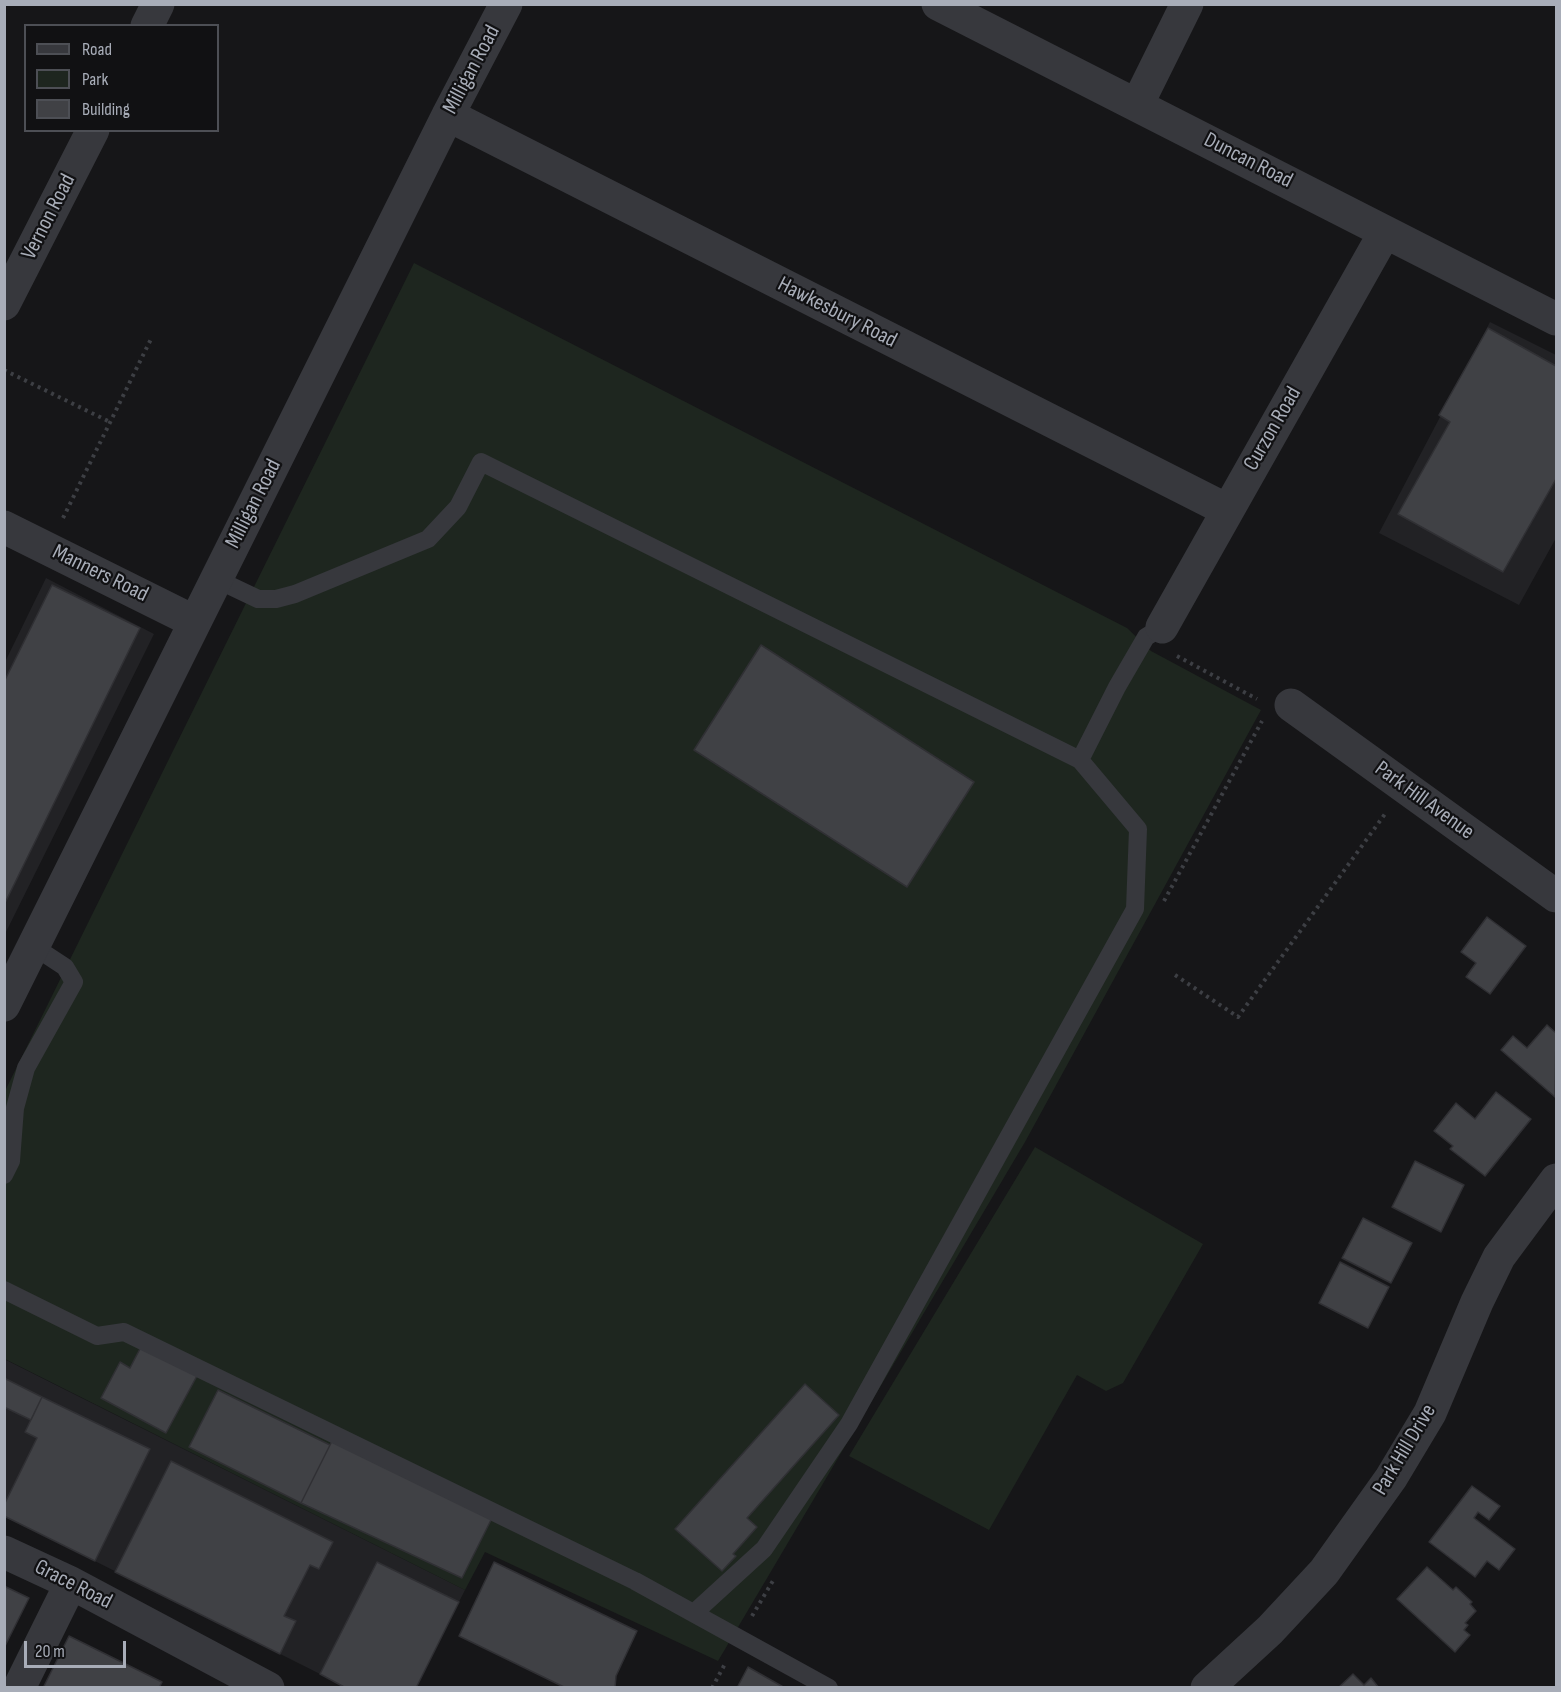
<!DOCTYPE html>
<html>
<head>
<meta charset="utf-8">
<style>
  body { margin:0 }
  #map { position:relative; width:1561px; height:1692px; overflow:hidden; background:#161618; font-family:"Sofia Sans Condensed",sans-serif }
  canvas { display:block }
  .frame { position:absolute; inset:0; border:6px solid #a8adb8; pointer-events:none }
  .legend { position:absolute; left:24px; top:24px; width:195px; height:108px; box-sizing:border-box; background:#111113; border:2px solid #4d4f55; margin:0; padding:8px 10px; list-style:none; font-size:18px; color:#a8adb8 }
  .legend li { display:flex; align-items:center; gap:12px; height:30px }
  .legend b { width:30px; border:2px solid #4d4f55 }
  .scale { position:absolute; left:24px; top:1641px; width:102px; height:27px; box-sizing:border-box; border:3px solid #a8adb8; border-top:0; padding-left:8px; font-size:18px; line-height:21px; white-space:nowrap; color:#a8adb8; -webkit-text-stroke:4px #111113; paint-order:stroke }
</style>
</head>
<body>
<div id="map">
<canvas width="1561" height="1692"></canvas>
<div class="frame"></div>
<ul class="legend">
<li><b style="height:8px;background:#37383d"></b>Road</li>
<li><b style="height:16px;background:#1e261f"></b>Park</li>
<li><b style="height:16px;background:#404145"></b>Building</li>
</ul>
<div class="scale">20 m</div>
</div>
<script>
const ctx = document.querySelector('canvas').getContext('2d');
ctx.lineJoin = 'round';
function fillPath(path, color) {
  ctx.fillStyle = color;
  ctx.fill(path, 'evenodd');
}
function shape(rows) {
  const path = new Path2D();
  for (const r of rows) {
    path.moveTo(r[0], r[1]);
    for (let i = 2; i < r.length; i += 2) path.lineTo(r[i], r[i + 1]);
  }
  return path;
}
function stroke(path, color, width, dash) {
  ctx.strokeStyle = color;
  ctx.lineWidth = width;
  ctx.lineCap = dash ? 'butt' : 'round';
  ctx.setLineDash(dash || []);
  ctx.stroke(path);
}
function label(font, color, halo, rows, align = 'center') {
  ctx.font = font + ' "Sofia Sans Condensed",sans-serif';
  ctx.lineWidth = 4.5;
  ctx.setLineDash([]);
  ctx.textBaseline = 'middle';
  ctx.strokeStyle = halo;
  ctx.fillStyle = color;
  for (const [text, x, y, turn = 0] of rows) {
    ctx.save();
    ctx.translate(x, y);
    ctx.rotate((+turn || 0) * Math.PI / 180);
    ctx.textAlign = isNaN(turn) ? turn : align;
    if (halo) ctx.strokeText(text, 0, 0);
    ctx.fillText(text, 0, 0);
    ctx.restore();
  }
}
fillPath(shape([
  [1490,322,1556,355,1556,538,1519,605,1379,533],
  [46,578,154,634,5,934,5,662],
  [4,1359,465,1590,416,1687,346,1687,5,1516]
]), '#222225');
fillPath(shape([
  [414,263,1127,628,1151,651,1261,710,1025,1142,718,1661,485,1552,465,1590,5,1359,4,1093],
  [1035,1147,1203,1244,1123,1383,1106,1391,1077,1375,989,1530,849,1456]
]), '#1e261f');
const building = shape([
  [1488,328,1556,366,1556,479,1503,572,1398,514,1450,422,1439,415,1488,328],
  [52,585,140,628,4,905,4,682,52,585],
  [761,645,974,782,907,887,694,750,761,645],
  [1487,917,1526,946,1490,994,1466,977,1476,963,1461,952,1487,917],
  [1547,1025,1556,1033,1555,1097,1501,1050,1513,1036,1527,1048,1547,1025],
  [1496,1092,1531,1119,1485,1176,1450,1149,1453,1146,1434,1131,1456,1103,1475,1119,1496,1092],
  [1415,1161,1464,1185,1441,1232,1392,1207,1415,1161],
  [1363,1218,1412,1243,1391,1283,1342,1258,1363,1218],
  [1340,1262,1389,1287,1368,1328,1319,1303,1340,1262],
  [142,1345,198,1374,166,1433,101,1398,120,1362,130,1368,142,1345],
  [4,1378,42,1397,31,1420,4,1407,4,1378],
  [805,1384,839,1415,747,1518,757,1527,733,1554,736,1556,722,1571,675,1529,805,1384],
  [218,1390,330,1445,301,1503,189,1447,218,1390],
  [42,1397,150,1449,95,1561,4,1516,4,1505,37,1438,25,1432,42,1397],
  [335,1435,493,1516,462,1578,301,1503,335,1435],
  [171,1461,333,1542,319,1569,310,1565,284,1616,296,1621,280,1654,115,1572,171,1461],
  [1472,1486,1500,1506,1489,1520,1478,1512,1474,1518,1515,1549,1499,1570,1487,1561,1475,1577,1429,1542,1472,1486],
  [377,1562,459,1602,416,1688,346,1688,320,1674,377,1562],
  [494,1562,637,1631,616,1676,615,1688,566,1688,459,1636,494,1562],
  [1427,1567,1453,1590,1456,1587,1472,1602,1470,1604,1476,1611,1465,1623,1468,1625,1464,1630,1470,1635,1455,1652,1397,1599,1427,1567],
  [4,1586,29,1598,4,1648,4,1586],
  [69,1636,162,1682,159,1688,43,1688,69,1636],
  [748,1667,785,1688,737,1688,748,1667],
  [1353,1674,1364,1685,1371,1678,1379,1688,1338,1688,1353,1674]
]);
fillPath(building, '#404145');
stroke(building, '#303034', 1.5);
stroke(shape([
  [4,370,110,422],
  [63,518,151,339],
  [1177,656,1257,699],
  [1164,901,1262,721],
  [1175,975,1238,1017,1385,814],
  [752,1616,774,1579],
  [712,1688,726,1662]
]), '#3d3f44', 4, [3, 4.5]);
stroke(shape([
  [216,579,258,599,276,599,295,594,428,539,458,507,481,462,1080,760,1117,687,1146,637,1162,627],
  [4,1175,11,1161,15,1108,26,1068,74,982,65,967,33,946],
  [4,1290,97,1336,124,1332,635,1581,829,1688],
  [694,1613,764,1549,849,1424,1135,909,1138,829,1080,760]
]), '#37383d', 18);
stroke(shape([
  [938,4,1556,319],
  [147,26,158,4],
  [1137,105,1187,4],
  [448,115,1227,510],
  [4,304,93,130],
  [4,527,195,622],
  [1162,627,1385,232],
  [1291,705,1556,896],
  [4,1005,448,115,506,4],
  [4,1552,71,1583,268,1688],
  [19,1688,71,1583],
  [1207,1688,1270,1630,1324,1572,1391,1478,1430,1413,1477,1302,1499,1257,1556,1180]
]), '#37383d', 33);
label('22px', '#a8adb8', '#111113', [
  ["Milligan Road",472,70,-62],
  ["Duncan Road",1248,161,27],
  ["Vernon Road",49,217,-63],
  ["Hawkesbury Road",837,313,27],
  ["Curzon Road",1273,429,-60],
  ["Milligan Road",254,504,-63],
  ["Manners Road",100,574,26],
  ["Park Hill Avenue",1424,801,36],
  ["Park Hill Drive",1405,1450,-59],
  ["Grace Road",73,1585,27]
]);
</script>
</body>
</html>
